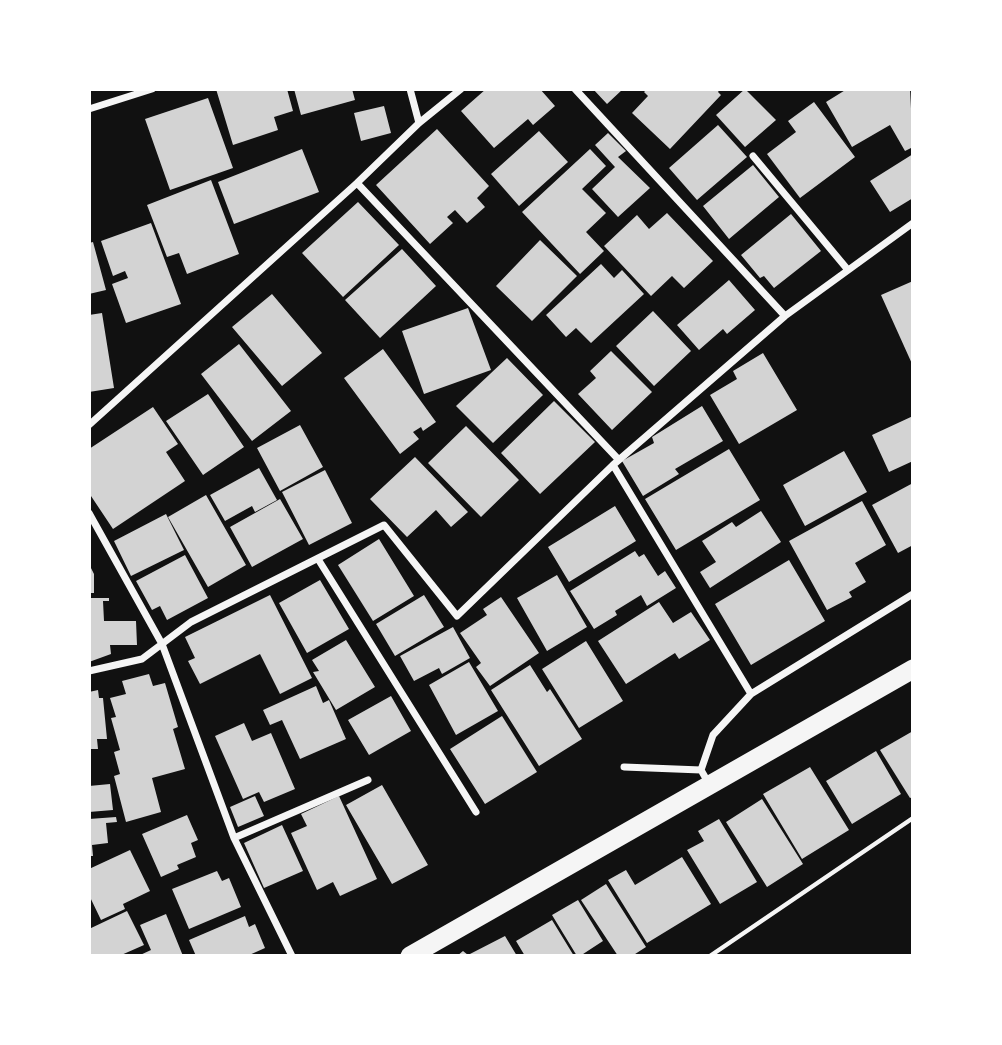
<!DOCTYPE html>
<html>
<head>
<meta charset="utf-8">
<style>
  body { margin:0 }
  #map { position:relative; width:1002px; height:1045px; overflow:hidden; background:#111; font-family:Jost,sans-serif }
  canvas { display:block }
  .frame { position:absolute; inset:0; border:91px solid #fff; pointer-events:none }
</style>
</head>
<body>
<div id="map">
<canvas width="1002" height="1045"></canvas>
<div class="frame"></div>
</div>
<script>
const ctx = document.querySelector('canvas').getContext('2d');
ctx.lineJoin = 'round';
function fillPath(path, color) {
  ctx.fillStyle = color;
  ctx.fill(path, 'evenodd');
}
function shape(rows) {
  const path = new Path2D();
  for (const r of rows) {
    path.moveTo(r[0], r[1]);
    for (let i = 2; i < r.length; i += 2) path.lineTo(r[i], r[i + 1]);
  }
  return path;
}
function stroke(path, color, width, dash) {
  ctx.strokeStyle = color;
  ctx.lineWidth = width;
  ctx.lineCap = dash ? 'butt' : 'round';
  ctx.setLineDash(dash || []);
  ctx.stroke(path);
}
fillPath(shape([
  [216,89,287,89,293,111,274,117,278,130,233,145],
  [294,89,352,89,355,100,301,115],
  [486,89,540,89,555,106,533,125,528,119,494,148,461,111],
  [593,89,623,89,607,104],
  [647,89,720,89,718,92,721,95,670,149,632,113,648,96,644,92],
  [745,89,776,120,745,147,716,115],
  [847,89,910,89,913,147,905,151,890,125,852,147,826,102],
  [208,98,233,168,170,190,145,119],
  [814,102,855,157,800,198,767,154,796,132,788,121],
  [384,106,391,133,361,141,354,113],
  [718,125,747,157,697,200,669,168],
  [437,129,489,186,477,198,485,207,467,223,455,210,447,217,453,223,430,244,376,185],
  [539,131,568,162,519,206,491,174],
  [608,133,626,151,618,157,650,188,618,217,592,189,615,167,595,145],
  [302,149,319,192,234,224,218,182],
  [590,149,606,166,582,189,606,213,586,232,604,251,580,274,522,212],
  [913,154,913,198,890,212,870,181],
  [753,165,779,197,729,239,703,206],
  [211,180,239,254,187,274,179,253,167,257,147,205],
  [358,202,399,245,343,297,302,253],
  [667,213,713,261,684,288,672,276,651,296,604,246,637,215,649,229],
  [791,214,821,251,774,288,764,276,760,278,741,255],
  [151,223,181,304,126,323,112,284,128,278,125,271,113,276,101,241],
  [540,240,577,276,532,321,496,286],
  [93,242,106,290,89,294,89,243],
  [402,249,436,286,380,338,345,300],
  [601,264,614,278,622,270,644,294,591,343,576,328,566,337,546,315],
  [729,280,755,310,727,334,723,329,699,350,677,325],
  [913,281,913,366,881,295],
  [272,294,322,353,282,386,232,327],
  [468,308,491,370,424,394,402,331],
  [653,311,691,351,654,386,616,346],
  [102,313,114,388,89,392,89,315],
  [239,344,291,411,252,441,201,374],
  [383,349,436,422,423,431,421,427,413,432,419,439,400,454,344,378],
  [611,351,652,392,612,430,578,394,596,378,590,371],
  [763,353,797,410,739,444,710,395,737,379,733,371],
  [507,358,543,395,493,443,456,406],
  [208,394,244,447,203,475,166,421],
  [554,401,595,442,540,494,501,453],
  [702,406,723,441,675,469,679,474,643,496,622,461,654,443,652,437],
  [153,407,178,444,166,452,185,481,113,529,89,493,89,449],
  [913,416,913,461,889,472,872,435],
  [300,425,323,467,280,491,257,448],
  [466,426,519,480,481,517,428,463],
  [729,449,760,500,676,550,645,499],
  [844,451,867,492,805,526,783,485],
  [415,457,468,512,451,527,436,510,407,537,370,499],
  [259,468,277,500,255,512,252,506,225,521,210,495],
  [325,470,352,523,309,545,282,492],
  [913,483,913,545,898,553,872,505],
  [206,495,246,565,208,587,168,517],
  [280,499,303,539,252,567,230,527],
  [862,501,886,545,855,563,866,582,849,592,852,597,827,610,789,541],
  [615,506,636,541,569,582,548,547],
  [761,511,781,542,710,588,700,572,716,562,702,541,732,522,736,527],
  [166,514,184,550,131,576,114,541],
  [379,539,414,596,373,621,338,565],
  [635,551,639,557,644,554,658,576,665,571,676,588,647,606,641,595,615,611,617,615,594,629,570,591],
  [185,555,208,598,167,620,160,606,152,610,136,581],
  [789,560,825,621,751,665,715,604],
  [89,564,94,574,94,593,89,593],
  [557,575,587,627,547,651,517,598],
  [320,580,349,629,307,653,279,603],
  [270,595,312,678,280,694,260,654,200,684,188,661,195,658,185,637],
  [424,595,444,627,395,656,376,624],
  [501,597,539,653,490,686,476,667,481,663,460,633,487,615,483,609],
  [89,598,109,598,109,601,103,601,104,621,136,621,137,645,110,645,111,654,89,662],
  [659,602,673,623,691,612,710,640,679,659,675,653,626,684,598,641],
  [453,627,470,658,442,674,439,668,414,681,400,656],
  [346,640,375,687,336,710,313,672,319,671,312,660],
  [586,641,623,701,579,728,542,669],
  [469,662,498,711,456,735,429,685],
  [530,665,547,692,550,689,582,739,539,766,491,690],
  [149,674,153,686,165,683,178,727,173,729,185,769,152,778,161,812,126,822,114,776,120,774,114,752,120,750,111,718,116,717,110,698,126,694,122,681],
  [316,686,323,703,329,700,346,739,300,759,282,720,270,725,263,710],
  [98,690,99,698,103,698,107,739,97,739,98,749,89,749,89,692],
  [391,696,411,731,369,755,348,720],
  [502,716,537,772,485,804,450,749],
  [244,723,252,741,271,733,295,789,264,802,259,792,243,799,215,736],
  [913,731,913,797,910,798,880,750],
  [876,751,901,794,852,824,826,781],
  [810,767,849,830,802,859,763,794],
  [110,784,113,810,89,812,89,786],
  [382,785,428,865,392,884,346,805],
  [255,796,264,816,238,827,230,807],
  [339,796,377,879,340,896,333,882,317,890,291,833,307,826,301,814],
  [762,799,803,864,767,887,726,822],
  [187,815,198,840,191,843,196,857,177,865,179,869,161,877,142,834],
  [116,817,117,822,106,823,108,843,92,845,93,856,89,856,89,819],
  [719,819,757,882,720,904,687,850,704,841,698,831],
  [282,825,303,871,264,888,244,843],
  [130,850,150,891,123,904,125,909,101,920,89,895,89,869],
  [682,857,711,904,647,943,608,880,626,870,635,885],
  [217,871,222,881,229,878,241,907,189,929,172,889],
  [606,884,646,947,632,956,618,956,581,900],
  [578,900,603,941,580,956,577,956,552,915],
  [127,911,144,945,119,956,89,956,89,929],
  [166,914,183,956,138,956,151,950,140,925],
  [245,916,249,927,255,924,265,948,247,956,196,956,189,940],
  [552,920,574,956,525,956,516,941],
  [505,936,517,956,457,956,463,951,468,955]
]), '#d3d3d3');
stroke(shape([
  [710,956,913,818]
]), '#f5f5f5', 4.5);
stroke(shape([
  [410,89,419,123],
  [575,89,785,316],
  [89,109,152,89],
  [753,156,848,270],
  [357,183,619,460],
  [89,425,357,183,419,123,461,89],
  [613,465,751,694,713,735,701,770,709,784],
  [89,513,162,644,234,838,292,956],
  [318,559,476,812],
  [89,671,142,659,191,622,384,525,457,616,613,465,785,316,913,223],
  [751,694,913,594],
  [624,767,701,770],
  [234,838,368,780]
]), '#f5f5f5', 7);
stroke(shape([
  [410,956,913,669]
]), '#f5f5f5', 19);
</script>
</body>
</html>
